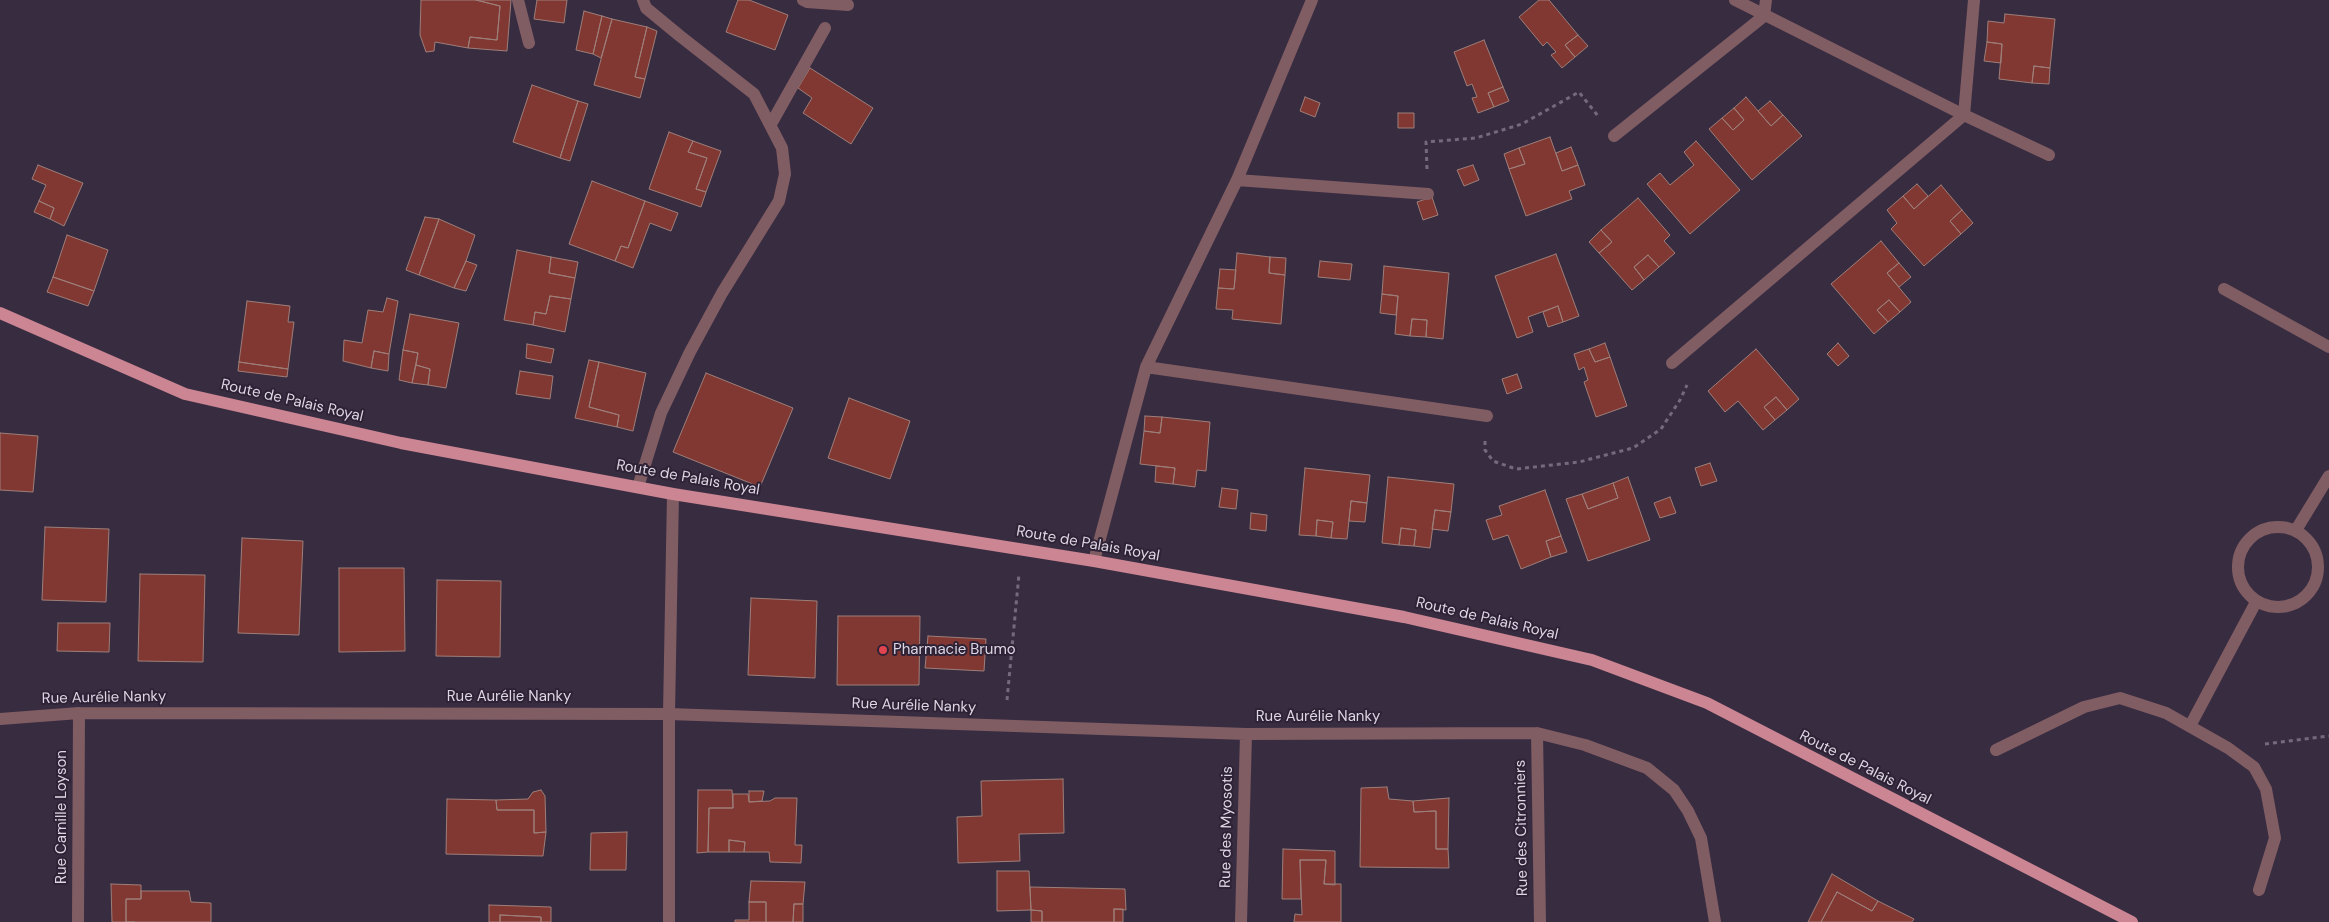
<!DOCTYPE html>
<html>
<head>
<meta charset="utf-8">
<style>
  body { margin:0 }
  canvas { display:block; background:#382c41 }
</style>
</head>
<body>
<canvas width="2329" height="922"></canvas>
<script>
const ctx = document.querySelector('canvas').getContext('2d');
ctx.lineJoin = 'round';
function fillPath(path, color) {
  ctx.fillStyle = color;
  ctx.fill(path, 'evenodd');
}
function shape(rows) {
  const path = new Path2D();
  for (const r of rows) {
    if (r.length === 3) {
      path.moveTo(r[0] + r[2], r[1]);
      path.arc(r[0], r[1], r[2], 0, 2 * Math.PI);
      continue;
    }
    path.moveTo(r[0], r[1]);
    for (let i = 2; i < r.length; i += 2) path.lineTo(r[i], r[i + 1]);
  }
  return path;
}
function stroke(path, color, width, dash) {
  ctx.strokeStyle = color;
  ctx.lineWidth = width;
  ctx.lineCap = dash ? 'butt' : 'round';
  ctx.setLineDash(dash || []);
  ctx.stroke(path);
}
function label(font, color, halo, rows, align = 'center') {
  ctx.font = font + ' "DM Sans",sans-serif';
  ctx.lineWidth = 4;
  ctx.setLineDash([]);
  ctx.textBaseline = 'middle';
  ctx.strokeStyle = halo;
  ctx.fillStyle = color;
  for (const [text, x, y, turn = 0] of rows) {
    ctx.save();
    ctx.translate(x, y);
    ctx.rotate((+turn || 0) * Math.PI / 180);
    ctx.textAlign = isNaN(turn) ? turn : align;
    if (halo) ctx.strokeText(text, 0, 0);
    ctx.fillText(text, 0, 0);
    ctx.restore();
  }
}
const building = shape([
  [421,0,476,0,500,6,497,40,470,37,468,48,435,42,434,51,426,52,420,35,421,0],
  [476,0,511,0,507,51,468,48,470,37,497,40,500,6,476,0],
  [537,0,567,0,564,23,534,19,537,0],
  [738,0,749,0,788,15,775,50,726,32,738,0],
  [1539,0,1549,0,1578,35,1565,45,1575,57,1562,68,1551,55,1556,52,1547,42,1543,46,1519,17,1539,0],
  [584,11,602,16,593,54,576,50,584,11],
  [2005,14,2055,19,2050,68,2034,66,2032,83,1999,79,2002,44,1987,42,1988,21,2004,23,2005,14],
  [602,16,612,19,601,58,593,54,602,16],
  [612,19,647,27,635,77,645,79,640,98,594,85,612,19],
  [647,27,657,31,645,79,635,77,647,27],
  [1578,35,1588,46,1575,57,1565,45,1578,35],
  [1484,40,1503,87,1488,93,1494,107,1478,113,1472,98,1477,97,1472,84,1467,86,1454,52,1484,40],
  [1987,42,2002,44,2001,63,1984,61,1987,42],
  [2034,66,2050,68,2049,84,2032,83,2034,66],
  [810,68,873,108,851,144,803,113,812,98,798,88,810,68],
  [532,85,578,101,560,158,513,142,532,85],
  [1503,87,1509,101,1494,107,1488,93,1503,87],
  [1305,97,1320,103,1315,117,1300,111,1305,97],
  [1746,97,1771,126,1783,115,1802,136,1752,180,1709,129,1722,118,1733,130,1744,120,1734,108,1746,97],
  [578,101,588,104,570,161,560,158,578,101],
  [1770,101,1783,115,1771,126,1758,111,1770,101],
  [1734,108,1744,120,1733,130,1722,118,1734,108],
  [1398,113,1414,113,1414,128,1398,128,1398,113],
  [669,132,693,141,688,152,707,158,696,189,706,192,701,207,649,189,669,132],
  [1550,137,1562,171,1578,165,1585,185,1569,191,1572,199,1526,216,1509,169,1525,164,1519,148,1550,137],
  [693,141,721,151,706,192,696,189,707,158,688,152,693,141],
  [1696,141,1740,190,1690,234,1647,184,1660,173,1670,185,1694,165,1684,152,1696,141],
  [1571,147,1578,165,1562,171,1556,153,1571,147],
  [1519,148,1525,164,1509,169,1504,154,1519,148],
  [38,165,83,183,64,226,50,219,54,208,39,201,46,185,32,179,38,165],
  [1473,165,1479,180,1464,186,1457,170,1473,165],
  [592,181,645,201,628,248,621,246,615,261,569,244,592,181],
  [1917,184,1928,196,1914,209,1903,196,1917,184],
  [1941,185,1962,210,1950,221,1961,234,1924,266,1891,229,1897,223,1887,210,1903,196,1914,209,1941,185],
  [1432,197,1438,215,1423,220,1417,202,1432,197],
  [1638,198,1670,235,1664,241,1675,253,1659,267,1648,255,1634,267,1644,280,1632,290,1599,253,1612,242,1601,230,1638,198],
  [39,201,54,208,50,219,34,212,39,201],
  [645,201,678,213,671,231,650,223,633,268,615,261,621,246,628,248,645,201],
  [1962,210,1973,223,1961,234,1950,221,1962,210],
  [425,217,439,219,419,275,406,270,425,217],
  [439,219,475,235,466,261,454,288,419,275,439,219],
  [1601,230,1612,242,1599,253,1589,242,1601,230],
  [67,235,108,250,94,291,53,277,67,235],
  [1881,241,1899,263,1887,273,1911,302,1900,312,1889,300,1877,310,1888,322,1874,334,1831,284,1881,241],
  [517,250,551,257,549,273,575,278,571,299,550,296,546,314,535,312,533,325,504,320,517,250],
  [1237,253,1270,257,1269,273,1285,275,1281,324,1232,319,1233,310,1216,309,1218,288,1234,289,1237,253],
  [1556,254,1579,316,1563,322,1558,306,1528,317,1533,332,1517,338,1495,276,1556,254],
  [1648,255,1659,267,1644,280,1634,267,1648,255],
  [551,257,578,262,575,278,549,273,551,257],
  [1270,257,1286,258,1285,275,1269,273,1270,257],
  [466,261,477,265,466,291,454,288,466,261],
  [1320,261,1352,264,1350,280,1318,277,1320,261],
  [1899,263,1911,277,1899,287,1887,273,1899,263],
  [1384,266,1449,273,1443,339,1426,337,1427,320,1412,319,1410,336,1395,334,1398,296,1382,294,1384,266],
  [1220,269,1236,270,1234,289,1218,288,1220,269],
  [53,277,94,291,88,306,47,292,53,277],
  [1382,294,1398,296,1396,315,1380,313,1382,294],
  [550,296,571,299,565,332,533,325,535,312,546,314,550,296],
  [387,298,398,301,389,354,374,351,371,368,343,361,344,340,362,343,368,310,383,312,387,298],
  [1889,300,1900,312,1888,322,1877,310,1889,300],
  [247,301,290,306,288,322,294,322,288,369,239,362,247,301],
  [1558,306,1563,322,1548,327,1543,312,1558,306],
  [410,314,459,323,446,388,428,385,430,369,416,365,418,353,403,350,410,314],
  [1412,319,1427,320,1426,337,1410,336,1412,319],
  [1605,343,1610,357,1595,362,1589,349,1605,343],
  [1838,343,1849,356,1838,366,1827,354,1838,343],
  [527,344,554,349,551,363,526,358,527,344],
  [1589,349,1595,362,1610,357,1627,406,1596,417,1584,382,1588,380,1584,367,1579,370,1574,354,1589,349],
  [1756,349,1799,399,1787,410,1776,397,1764,407,1775,420,1763,430,1738,401,1725,412,1708,391,1756,349],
  [403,350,418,353,412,383,399,380,403,350],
  [374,351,389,354,388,371,371,368,374,351],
  [589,360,599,362,589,407,619,415,617,427,575,418,589,360],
  [239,362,288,369,287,377,238,371,239,362],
  [599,362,646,373,633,431,617,427,619,415,589,407,599,362],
  [416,365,430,369,428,385,412,383,416,365],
  [520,371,553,376,550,399,516,394,520,371],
  [706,373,793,408,760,487,673,452,706,373],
  [1517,374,1522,388,1507,394,1502,379,1517,374],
  [1776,397,1787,410,1775,420,1764,407,1776,397],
  [849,398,910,421,890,479,828,458,849,398],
  [1145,416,1162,417,1160,433,1144,431,1145,416],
  [1162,417,1210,422,1206,471,1197,470,1195,487,1173,484,1175,468,1140,464,1144,431,1160,433,1162,417],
  [0,433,38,436,33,492,0,490,0,433],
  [1710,463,1717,481,1701,486,1695,468,1710,463],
  [1156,466,1175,468,1173,484,1155,482,1156,466],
  [1305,468,1370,475,1367,503,1351,501,1347,539,1331,538,1333,522,1317,520,1316,536,1299,535,1305,468],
  [1388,477,1454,484,1451,512,1435,510,1430,548,1414,546,1416,530,1401,528,1399,545,1382,543,1388,477],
  [1628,477,1650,540,1588,561,1566,499,1582,494,1588,509,1618,498,1613,483,1628,477],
  [1613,483,1618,498,1588,509,1582,494,1613,483],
  [1222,488,1238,490,1236,509,1219,507,1222,488],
  [1545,490,1561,536,1546,541,1551,557,1521,569,1508,535,1493,540,1486,520,1502,515,1499,506,1545,490],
  [1670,497,1676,513,1660,518,1654,503,1670,497],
  [1351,501,1367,503,1365,522,1349,521,1351,501],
  [1435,510,1451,512,1448,531,1432,529,1435,510],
  [1251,513,1267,515,1266,531,1250,529,1251,513],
  [1317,520,1333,522,1331,538,1316,536,1317,520],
  [45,527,109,529,106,602,42,600,45,527],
  [1401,528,1416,530,1414,546,1399,545,1401,528],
  [1561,536,1567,552,1551,557,1546,541,1561,536],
  [242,538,303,541,299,635,238,633,242,538],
  [339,568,404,568,405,651,339,652,339,568],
  [140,574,205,575,203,662,138,661,140,574],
  [437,580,501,581,500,657,436,656,437,580],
  [751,598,817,601,815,678,748,675,751,598],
  [838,616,920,616,919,685,837,685,838,616],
  [58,623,110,623,109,652,57,651,58,623],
  [928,636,986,639,984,671,925,668,928,636],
  [1063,779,1064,833,1019,834,1020,861,958,863,957,817,982,816,981,781,1063,779],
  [1387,787,1389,799,1413,801,1414,812,1436,811,1436,849,1448,849,1449,868,1360,867,1361,788,1387,787],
  [541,790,545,796,546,832,534,833,534,810,497,810,496,800,528,799,533,792,541,790],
  [698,790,732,790,733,808,709,808,708,852,697,853,698,790],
  [749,791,764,791,762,801,749,802,749,791],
  [733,794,748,794,749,802,770,801,775,798,797,798,795,845,802,845,801,863,770,862,769,852,744,852,745,842,729,840,729,852,708,852,709,808,733,808,733,794],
  [1449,798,1448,849,1436,849,1436,811,1414,812,1413,801,1449,798],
  [447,799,496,800,497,810,534,810,534,833,546,832,543,856,446,854,447,799],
  [627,832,626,870,590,870,591,833,627,832],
  [729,840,745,842,744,852,729,852,729,840],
  [1283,849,1335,851,1335,885,1324,884,1326,860,1300,860,1301,899,1282,899,1283,849],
  [1300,860,1326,860,1324,884,1341,884,1341,922,1294,922,1295,914,1302,915,1300,860],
  [997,871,1029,871,1031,910,997,911,997,871],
  [1832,874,1878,901,1872,911,1837,892,1821,922,1808,922,1832,874],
  [751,881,805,882,803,904,794,904,793,922,766,922,766,902,749,902,751,881],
  [111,884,141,885,141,899,126,899,126,922,135,922,112,922,111,884],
  [1030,887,1125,889,1126,910,1114,909,1114,922,1042,922,1042,911,1031,910,1030,887],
  [141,891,189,891,191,902,211,903,211,922,126,922,126,899,141,899,141,891],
  [1837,892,1872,911,1878,901,1914,919,1912,922,1821,922,1837,892],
  [749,902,766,902,766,922,735,922,735,920,749,920,749,902],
  [794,904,803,904,803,922,793,922,794,904],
  [489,905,551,907,551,922,541,922,541,917,500,915,500,922,489,922,489,905],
  [1114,909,1123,909,1123,922,1114,922,1114,909],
  [1031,910,1042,911,1042,922,1031,922,1031,910],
  [500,915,541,917,541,922,500,922,500,915]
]);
fillPath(building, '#823832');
stroke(building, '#9d7e79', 1);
stroke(shape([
  [1427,169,1426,142,1476,138,1522,124,1579,92,1598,116],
  [1485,441,1485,450,1493,461,1516,469,1579,462,1633,448,1661,429,1680,400,1687,385],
  [1007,700,1019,574],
  [2265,744,2329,736]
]), '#746a7c', 3, [4, 4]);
stroke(shape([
  [518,0,529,43],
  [803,0,807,2,848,5],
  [1735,0,1964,115,2049,155],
  [771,124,825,28],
  [1614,136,1764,16,1766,0],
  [1237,180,1428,194],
  [2224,289,2329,347],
  [1672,363,1964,115,1974,0],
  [1146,367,1487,416],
  [638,487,661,413,690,352,722,293,779,201,785,174,782,148,754,94,680,36,646,8,643,0],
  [2278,567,40],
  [2296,530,2329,476],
  [1094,561,1146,367,1237,180,1312,0],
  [0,719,79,713,669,714,1246,734,1537,733,1585,745,1647,768,1674,790,1688,811,1701,838,1715,922],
  [2190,726,2256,602],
  [1537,733,1540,922],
  [1996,750,2084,707,2120,698,2166,713,2228,748,2254,767,2266,789,2275,838,2259,890],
  [78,922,79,713],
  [669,922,669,714,673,494],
  [1241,922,1246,734]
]), '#805d63', 12);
stroke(shape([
  [0,313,185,394,401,443,673,494,1094,561,1404,617,1592,660,1707,703,2132,922]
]), '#cc8593', 12);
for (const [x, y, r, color] of [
  [883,650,5,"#e0444e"]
]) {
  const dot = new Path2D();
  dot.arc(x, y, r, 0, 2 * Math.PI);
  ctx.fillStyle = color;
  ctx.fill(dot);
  stroke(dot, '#2e2236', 2);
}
label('15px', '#ddd6e3', '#2e2236', [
  ["Route de Palais Royal",292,401,13],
  ["Route de Palais Royal",688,478,10],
  ["Route de Palais Royal",1088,544,10],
  ["Route de Palais Royal",1487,619,13],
  ["Rue Aurélie Nanky",509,697],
  ["Rue Aurélie Nanky",104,698,-1],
  ["Rue Aurélie Nanky",914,706,2],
  ["Rue Aurélie Nanky",1318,717],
  ["Route de Palais Royal",1865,768,27],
  ["Rue Camille Loyson",62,817,-90],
  ["Rue des Myosotis",1227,827,-89],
  ["Rue des Citronniers",1522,828,-91]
]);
label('15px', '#ddd6e3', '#2e2236', [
  ["Pharmacie Brumo",893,650]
], 'left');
</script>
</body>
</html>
